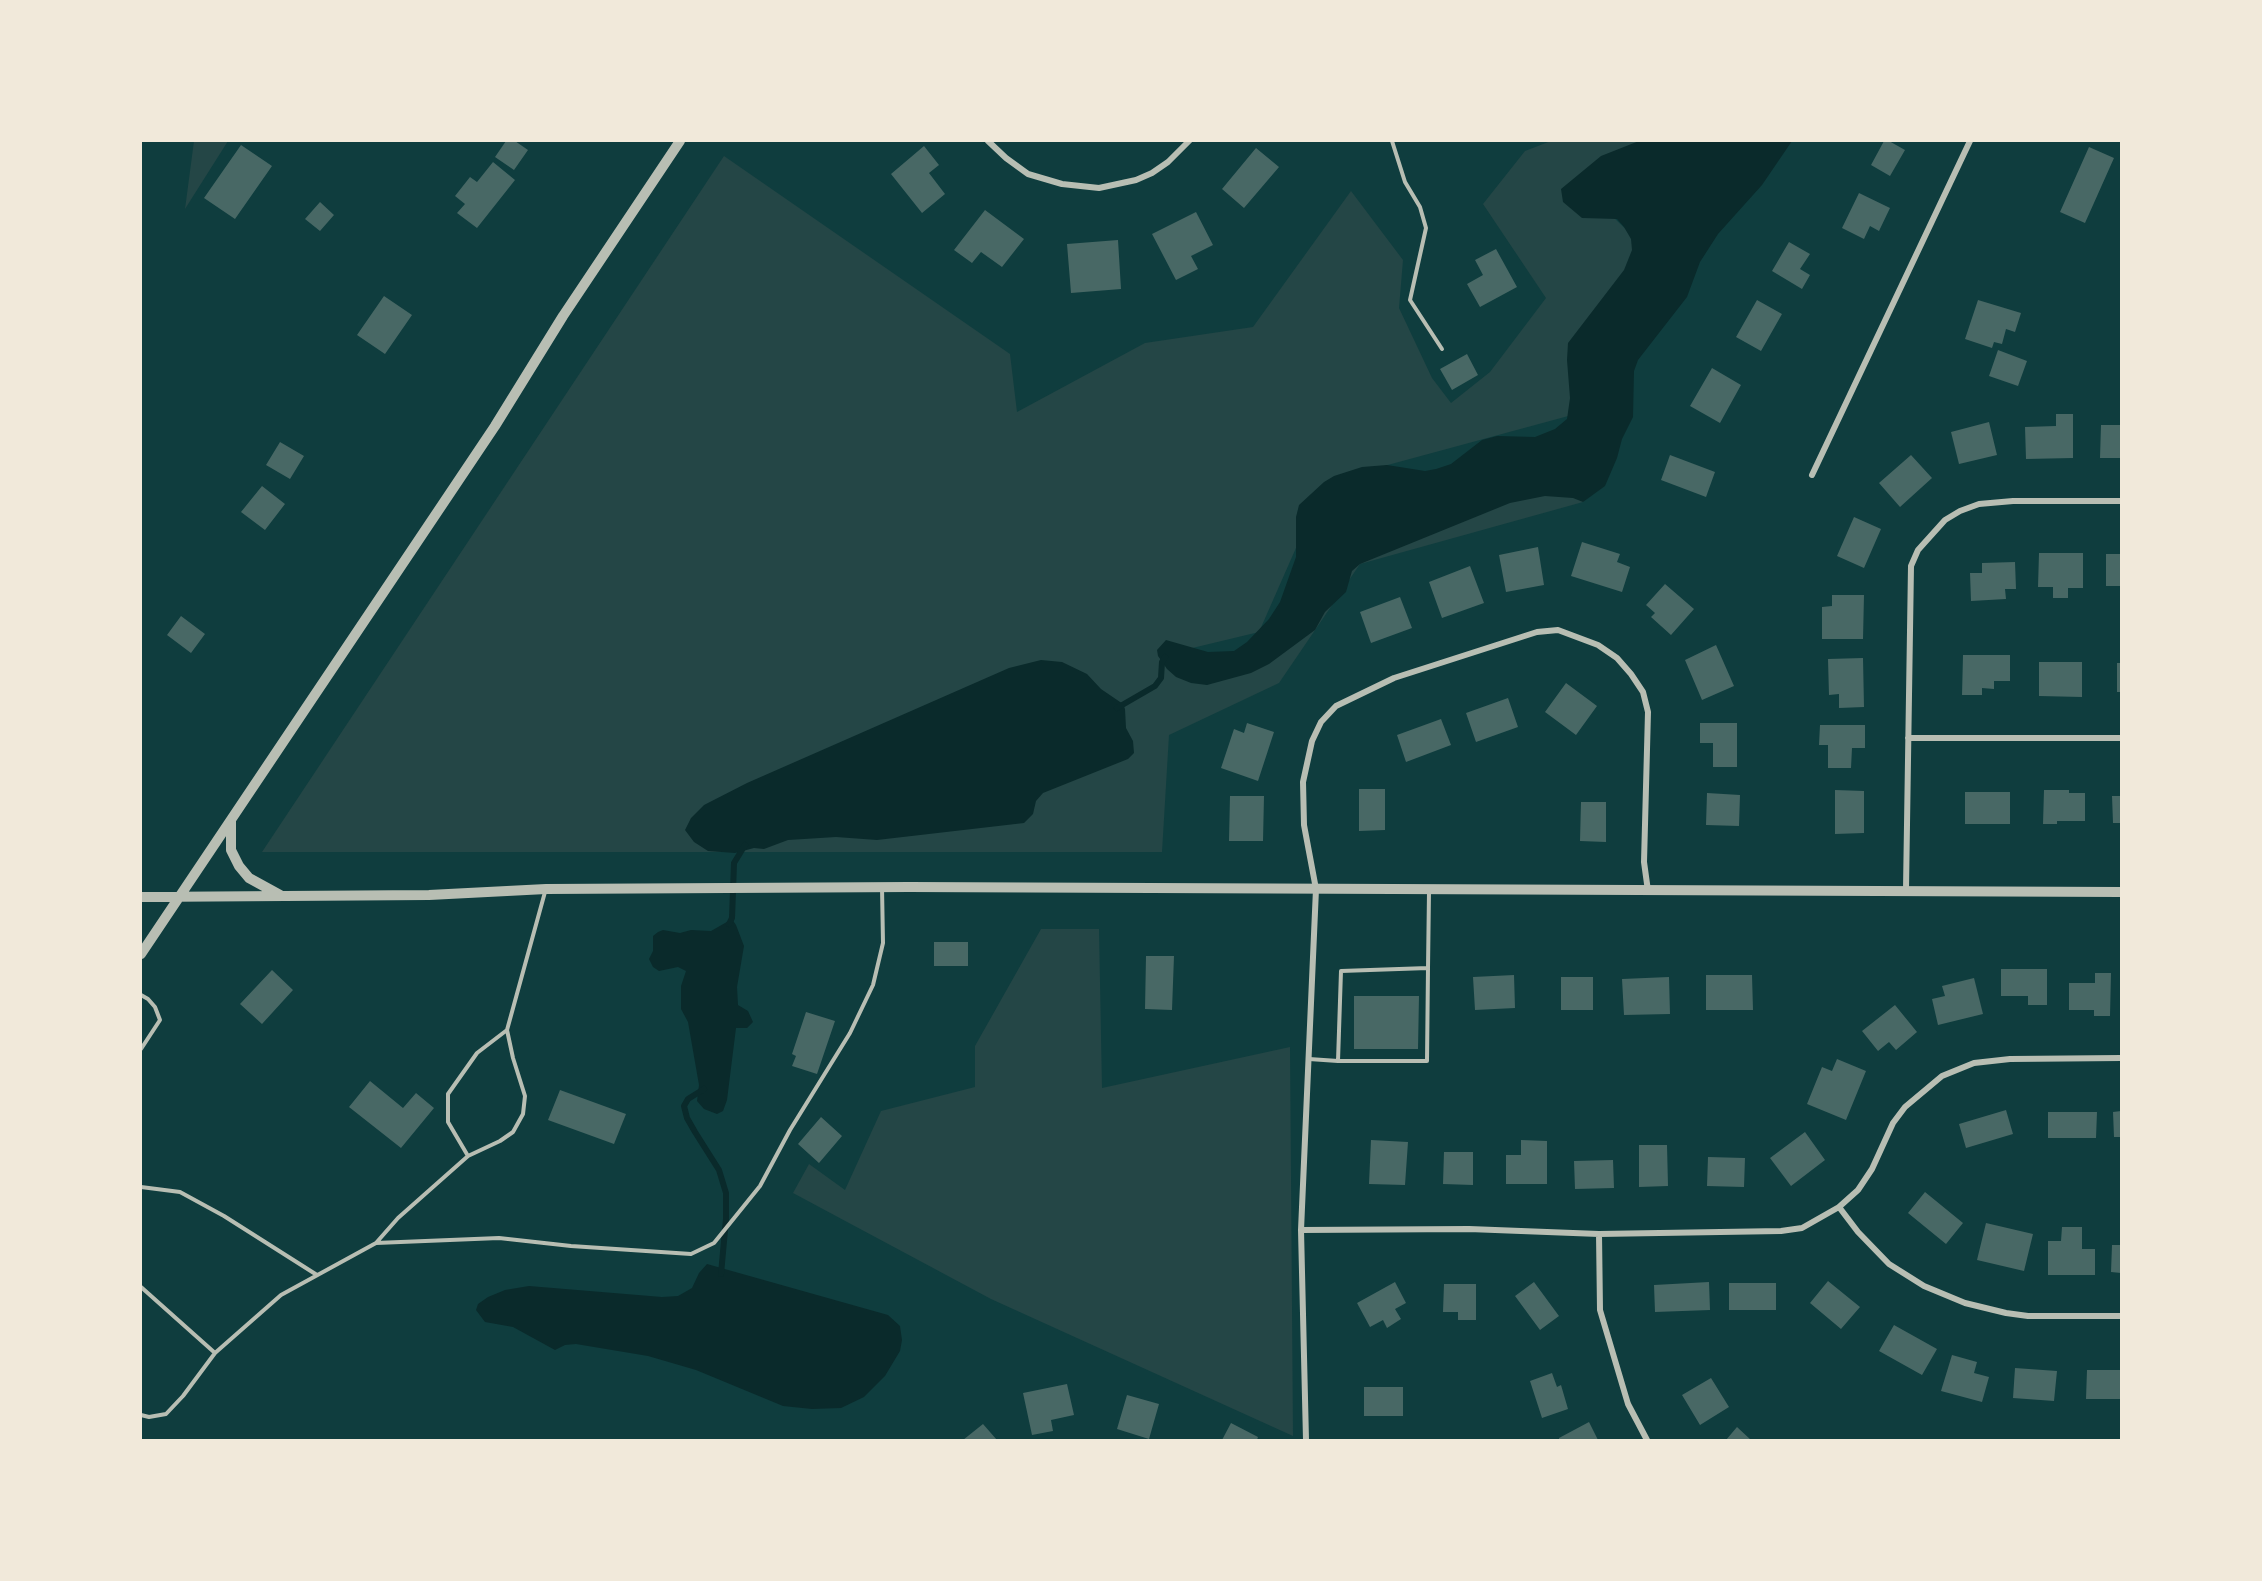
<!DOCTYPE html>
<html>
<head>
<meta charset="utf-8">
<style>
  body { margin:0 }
  #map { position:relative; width:2262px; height:1581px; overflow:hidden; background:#0f3d3e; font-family:"Fira Sans Condensed",sans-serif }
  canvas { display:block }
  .frame { position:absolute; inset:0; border:142px solid #f1e9da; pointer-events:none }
</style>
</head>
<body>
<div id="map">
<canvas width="2262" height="1581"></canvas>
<div class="frame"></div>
</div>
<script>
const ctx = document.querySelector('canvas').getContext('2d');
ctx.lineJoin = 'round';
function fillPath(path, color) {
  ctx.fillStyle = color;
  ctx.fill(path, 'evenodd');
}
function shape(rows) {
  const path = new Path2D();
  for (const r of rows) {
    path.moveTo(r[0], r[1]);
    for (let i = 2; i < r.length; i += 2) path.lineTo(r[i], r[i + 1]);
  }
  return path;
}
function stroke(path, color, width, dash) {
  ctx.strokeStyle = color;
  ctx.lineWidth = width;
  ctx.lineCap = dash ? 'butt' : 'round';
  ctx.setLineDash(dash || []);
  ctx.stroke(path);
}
fillPath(shape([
  [194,141,228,141,185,209],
  [1551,141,1652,141,1578,183,1641,244,1572,415,1325,482,1259,632,1159,656,1207,685,1369,527,1622,439,1583,502,1360,564,1279,683,1169,735,1162,852,262,852,724,156,1010,354,1017,412,1145,343,1253,327,1351,191,1403,260,1399,308,1432,378,1451,403,1490,372,1546,298,1483,204,1525,151],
  [1041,929,1099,929,1102,1088,1290,1047,1293,1436,991,1299,793,1193,809,1164,845,1190,881,1111,975,1087,975,1046]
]), '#244646');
fillPath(shape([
  [1639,141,1792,141,1762,185,1718,234,1700,262,1687,297,1638,360,1634,371,1633,417,1622,439,1617,458,1605,486,1583,502,1573,498,1545,496,1510,503,1360,564,1352,571,1346,592,1325,612,1315,630,1269,664,1251,673,1207,685,1191,683,1176,677,1167,669,1158,656,1157,650,1166,640,1208,652,1234,651,1247,642,1269,619,1280,602,1296,557,1296,517,1299,505,1324,482,1334,476,1362,467,1387,465,1425,471,1436,469,1451,464,1482,440,1497,436,1535,437,1555,429,1567,419,1570,398,1567,360,1568,343,1624,270,1632,250,1631,239,1624,227,1617,219,1582,218,1563,202,1561,189,1601,156],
  [1041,660,1062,662,1087,674,1101,689,1123,704,1125,709,1126,728,1133,741,1134,753,1128,759,1043,793,1036,801,1033,814,1024,823,877,840,836,837,788,840,764,849,754,848,735,853,708,851,694,842,685,830,691,818,704,805,747,783,1009,668],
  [732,919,736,925,744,946,737,987,738,1005,748,1011,753,1022,747,1028,736,1028,727,1100,723,1111,717,1114,704,1109,697,1101,699,1085,688,1022,681,1009,681,986,686,971,678,967,659,971,653,967,649,959,653,951,653,936,658,932,663,930,680,933,691,930,711,931],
  [707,1264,888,1315,900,1326,902,1340,900,1351,885,1376,864,1397,841,1408,812,1409,783,1406,696,1370,648,1356,576,1344,565,1345,555,1350,513,1327,485,1322,476,1310,478,1304,488,1297,505,1290,529,1286,662,1297,678,1296,692,1288,699,1273]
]), '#0a2a2b');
stroke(shape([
  [1117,708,1155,686,1161,678,1162,662,1165,657],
  [729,924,732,918,734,863,745,845],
  [704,1089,688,1099,684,1106,687,1118,695,1132,719,1170,726,1193,726,1219,721,1274]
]), '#0a2a2b', 6);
fillPath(shape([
  [506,141,515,141,528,150,514,170,495,157],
  [1884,141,1889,141,1905,150,1890,176,1871,165],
  [241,145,272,166,235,219,204,198],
  [924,146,939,165,929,173,945,194,922,213,891,174],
  [2089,147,2114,158,2085,223,2060,212],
  [1256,148,1279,167,1244,208,1222,189],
  [493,162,515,180,477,228,457,213,465,204,455,196,470,177,477,182],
  [1859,193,1890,208,1879,231,1870,226,1864,239,1842,228],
  [320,202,334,215,320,231,305,219],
  [985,210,1024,239,1002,267,981,252,972,263,954,250],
  [1196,212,1213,245,1191,256,1198,269,1176,280,1152,234],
  [1118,240,1121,289,1071,293,1067,244],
  [1789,242,1810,254,1800,269,1810,275,1802,289,1772,271],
  [1496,249,1517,287,1480,307,1467,284,1483,275,1475,260],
  [384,296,412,315,385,354,357,335],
  [1757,300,1782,314,1761,351,1736,337],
  [1978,300,2021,313,2015,332,2006,329,2002,344,1994,342,1992,348,1965,339],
  [1998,350,2027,361,2018,386,1989,376],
  [1467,354,1478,375,1452,390,1440,369],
  [1712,368,1741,385,1720,423,1690,406],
  [2056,414,2073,414,2073,458,2026,459,2025,427,2056,426],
  [1989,422,1997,455,1959,464,1951,432],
  [2101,425,2121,425,2121,458,2100,458],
  [280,442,304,456,290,479,266,465],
  [1670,455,1715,472,1706,497,1661,480],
  [1911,455,1932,478,1900,507,1879,483],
  [262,486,285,504,265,530,241,512],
  [1854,517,1881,529,1864,568,1837,556],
  [1582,542,1620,554,1617,562,1630,567,1622,592,1571,576],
  [1538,547,1544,585,1506,592,1499,555],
  [2039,553,2083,553,2083,588,2068,588,2068,598,2053,598,2053,587,2038,587],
  [2106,554,2121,554,2121,586,2106,586],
  [2015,562,2016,589,2005,589,2006,599,1971,601,1970,573,1982,573,1982,563],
  [1470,566,1484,603,1442,618,1429,582],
  [1665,584,1694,609,1671,635,1651,617,1655,613,1646,605],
  [1832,595,1864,595,1863,639,1822,639,1822,607,1832,606],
  [1400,597,1412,628,1371,643,1360,612],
  [181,616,205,634,191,653,167,635],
  [1716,645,1734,686,1702,700,1685,660],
  [1963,655,2010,655,2010,681,1994,681,1994,689,1982,688,1982,695,1962,695],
  [1863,658,1864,707,1839,708,1839,694,1829,695,1828,659],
  [2039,662,2082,662,2082,697,2039,696],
  [2117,663,2121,663,2121,692,2117,692],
  [1566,683,1597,706,1576,735,1545,712],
  [1508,698,1518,727,1476,742,1466,713],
  [1441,719,1451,745,1406,762,1397,735],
  [1247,723,1274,732,1258,781,1221,768,1234,729,1244,733],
  [1700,723,1737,723,1737,767,1713,767,1713,743,1700,743],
  [1820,725,1865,725,1865,748,1852,748,1851,768,1828,768,1828,745,1819,745],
  [1359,789,1385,789,1385,830,1359,831],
  [1835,790,1864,791,1864,833,1835,834],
  [2044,790,2069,790,2069,793,2085,793,2085,821,2057,821,2057,824,2043,824],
  [1965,792,2010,792,2010,824,1965,824],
  [1707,793,1740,795,1739,826,1706,825],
  [1230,796,1264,796,1263,841,1229,841],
  [2112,796,2121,796,2121,823,2113,823],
  [1581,802,1606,802,1606,842,1580,841],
  [934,942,968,942,968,966,934,966],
  [1146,956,1174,956,1172,1010,1145,1009],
  [2001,969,2047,969,2047,1005,2028,1005,2028,996,2001,996],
  [272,970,293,990,262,1024,240,1004],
  [2095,973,2111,973,2110,1016,2094,1016,2094,1010,2069,1010,2069,983,2095,983],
  [1514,975,1515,1008,1475,1010,1473,977],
  [1706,975,1752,975,1753,1010,1706,1010],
  [1561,977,1593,977,1593,1010,1561,1010],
  [1669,977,1670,1014,1624,1015,1622,979],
  [1974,978,1983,1014,1938,1025,1932,999,1945,996,1942,986],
  [1354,996,1419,996,1418,1049,1354,1049],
  [1895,1005,1917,1032,1896,1050,1889,1042,1878,1051,1862,1031],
  [806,1012,835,1021,817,1074,792,1066,796,1056,792,1054],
  [1837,1059,1866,1071,1846,1120,1807,1104,1822,1067,1832,1071],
  [370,1081,403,1108,416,1093,434,1108,401,1148,349,1107],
  [560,1090,626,1114,614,1144,548,1120],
  [2006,1110,2013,1134,1966,1148,1959,1124],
  [2121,1111,2121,1137,2114,1137,2113,1112],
  [2048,1112,2097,1112,2096,1138,2048,1138],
  [821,1117,842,1136,819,1163,798,1144],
  [1805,1132,1825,1160,1791,1186,1770,1158],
  [1371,1140,1408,1142,1405,1185,1369,1184],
  [1521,1140,1547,1141,1547,1184,1506,1184,1506,1155,1521,1155],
  [1639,1145,1667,1145,1668,1186,1639,1187],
  [1444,1152,1473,1152,1473,1185,1443,1184],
  [1708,1157,1745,1158,1744,1187,1707,1186],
  [1613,1160,1614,1188,1575,1189,1574,1161],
  [1925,1192,1963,1223,1946,1244,1908,1213],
  [1986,1223,2033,1234,2024,1271,1977,1260],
  [2062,1227,2082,1227,2082,1249,2095,1249,2095,1275,2048,1275,2048,1241,2061,1241],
  [2112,1245,2121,1245,2121,1273,2111,1272],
  [1828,1281,1860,1307,1841,1329,1810,1303],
  [1395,1282,1406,1303,1395,1309,1401,1319,1387,1328,1383,1320,1370,1327,1357,1303],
  [1534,1282,1559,1316,1540,1330,1515,1296],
  [1709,1282,1710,1310,1655,1312,1654,1285],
  [1729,1283,1776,1283,1776,1310,1729,1310],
  [1444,1284,1476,1284,1476,1320,1458,1320,1458,1312,1443,1312],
  [1894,1325,1937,1349,1922,1375,1879,1351],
  [1952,1355,1977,1362,1974,1373,1989,1377,1982,1402,1941,1391],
  [2015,1368,2057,1371,2054,1401,2013,1398],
  [2087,1370,2121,1370,2121,1399,2086,1399],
  [1552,1373,1557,1387,1561,1385,1568,1409,1542,1418,1530,1381],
  [1711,1378,1729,1407,1700,1425,1682,1395],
  [1067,1384,1074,1415,1051,1420,1053,1431,1032,1435,1023,1393],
  [1364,1387,1403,1387,1403,1416,1364,1416],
  [1127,1395,1159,1404,1149,1439,1117,1429],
  [1589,1422,1598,1440,1559,1440,1559,1438],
  [1231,1423,1258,1437,1257,1440,1222,1440],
  [983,1424,997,1440,963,1440],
  [1737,1427,1751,1440,1726,1440]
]), '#486865');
stroke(shape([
  [1392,141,1405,182,1420,207,1426,228,1410,300,1442,349],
  [141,995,148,999,155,1007,160,1020,141,1049],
  [1309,1059,1338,1061,1427,1061,1428,968],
  [1338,1061,1341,971,1428,968,1429,892],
  [468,1156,448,1122,448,1094,477,1053,507,1030],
  [141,1187,180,1192,224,1216,317,1275],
  [376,1243,499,1238,571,1246,691,1254,714,1243,760,1186,790,1130,850,1033,873,985,883,943,882,887],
  [141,1287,215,1353],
  [141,1415,149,1417,166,1414,183,1396,215,1353,281,1295,376,1243,398,1218,468,1156,500,1141,513,1132,523,1114,525,1096,513,1058,507,1030,545,892]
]), '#b8beb3', 4);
stroke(shape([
  [988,141,1006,158,1028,174,1062,184,1099,188,1136,180,1152,173,1168,162,1189,141],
  [1812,475,1970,141],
  [1908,738,2121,738],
  [1906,889,1911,566,1918,550,1945,520,1960,511,1979,504,2013,501,2121,501],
  [1839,1207,1858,1232,1889,1264,1924,1286,1965,1303,2006,1313,2028,1316,2121,1316],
  [1301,1230,1469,1229,1599,1234,1781,1231,1802,1228,1839,1207,1858,1190,1872,1169,1893,1123,1905,1107,1942,1076,1974,1063,2010,1059,2121,1058],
  [1599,1234,1600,1310,1628,1404,1647,1440],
  [1306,1440,1301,1230,1316,889,1304,825,1303,782,1312,741,1321,722,1336,706,1394,678,1537,632,1558,630,1598,645,1617,658,1631,674,1643,692,1648,712,1644,862,1648,891]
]), '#b8beb3', 6);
stroke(shape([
  [231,820,231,850,239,866,249,878,280,895],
  [141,897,429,895,546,889,909,887,2121,892],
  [141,954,495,426,563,316,680,141]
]), '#b8beb3', 10);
</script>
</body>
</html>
